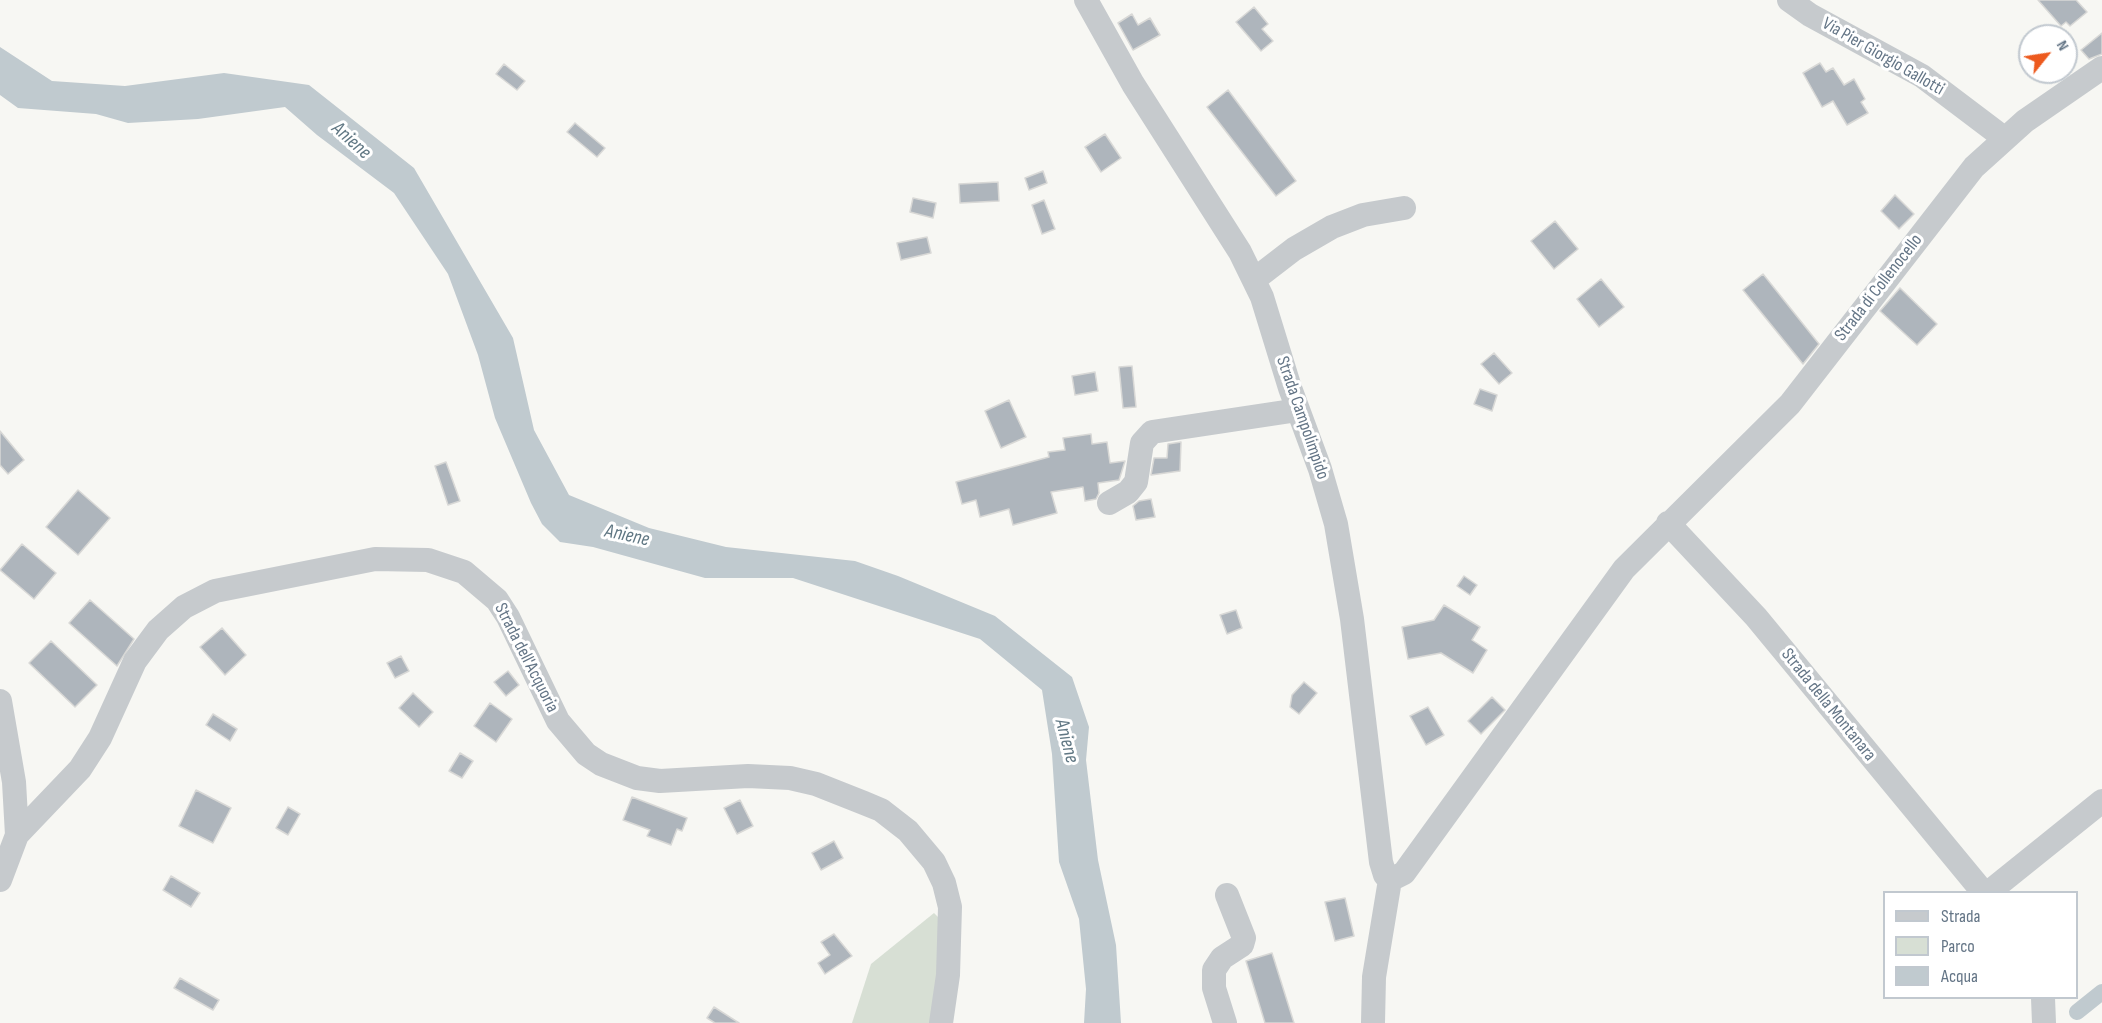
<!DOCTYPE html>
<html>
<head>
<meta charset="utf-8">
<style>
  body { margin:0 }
  #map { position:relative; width:2102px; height:1023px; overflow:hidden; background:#f7f7f3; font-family:"Sofia Sans Condensed",sans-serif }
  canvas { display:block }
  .legend { position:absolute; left:1883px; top:891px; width:195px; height:108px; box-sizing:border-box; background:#fff; border:2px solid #c1c8cf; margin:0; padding:8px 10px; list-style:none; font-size:18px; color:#647586 }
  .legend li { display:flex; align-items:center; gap:12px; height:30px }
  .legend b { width:30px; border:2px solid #c1c8cf }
  .north { position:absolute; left:2018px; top:24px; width:60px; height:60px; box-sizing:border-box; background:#fff; border:2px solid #c1c8cf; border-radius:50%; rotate:60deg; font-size:16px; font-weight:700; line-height:24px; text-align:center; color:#647586 }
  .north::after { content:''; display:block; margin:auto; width:21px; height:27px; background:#ed5a1e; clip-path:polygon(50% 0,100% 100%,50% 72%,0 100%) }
</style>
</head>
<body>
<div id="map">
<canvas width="2102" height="1023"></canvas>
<ul class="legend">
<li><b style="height:8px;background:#c6cacd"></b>Strada</li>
<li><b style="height:16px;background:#d7dfd4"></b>Parco</li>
<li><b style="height:16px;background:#c0cacf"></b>Acqua</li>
</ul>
<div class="north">N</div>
</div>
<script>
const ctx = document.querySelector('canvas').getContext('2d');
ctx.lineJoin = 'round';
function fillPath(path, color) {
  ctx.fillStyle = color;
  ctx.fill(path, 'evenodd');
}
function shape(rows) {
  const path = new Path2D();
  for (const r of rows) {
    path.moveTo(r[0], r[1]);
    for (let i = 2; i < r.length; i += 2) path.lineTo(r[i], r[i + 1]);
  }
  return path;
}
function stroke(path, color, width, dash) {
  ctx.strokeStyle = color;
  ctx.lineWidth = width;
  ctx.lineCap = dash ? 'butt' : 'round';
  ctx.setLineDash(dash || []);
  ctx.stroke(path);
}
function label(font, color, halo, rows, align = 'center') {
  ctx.font = font + ' "Sofia Sans Condensed",sans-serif';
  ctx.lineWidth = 6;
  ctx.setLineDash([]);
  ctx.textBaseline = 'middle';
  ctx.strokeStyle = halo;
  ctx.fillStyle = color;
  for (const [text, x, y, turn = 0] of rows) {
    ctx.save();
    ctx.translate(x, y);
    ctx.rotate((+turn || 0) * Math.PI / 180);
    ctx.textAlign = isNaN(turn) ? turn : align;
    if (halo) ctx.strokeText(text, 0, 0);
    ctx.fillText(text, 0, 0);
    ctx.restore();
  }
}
fillPath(shape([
  [934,913,948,927,931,1023,852,1023,871,964]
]), '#d7dfd4');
fillPath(shape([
  [0,47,52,81,125,86,224,73,309,85,414,168,513,338,534,430,569,495,649,528,726,547,855,561,898,576,995,616,1072,677,1089,727,1086,760,1098,860,1116,945,1121,1023,1084,1023,1086,989,1079,919,1059,862,1052,754,1042,690,980,639,793,578,705,578,593,547,560,542,542,524,531,503,495,418,478,355,448,274,394,193,317,135,285,107,198,119,128,123,96,114,18,108,0,95]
]), '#c0cacf');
stroke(shape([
  [2077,1012,2102,992]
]), '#c0cacf', 16);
const building = shape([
  [2038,0,2076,0,2087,12,2070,26,2066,22,2061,26,2038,0],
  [1254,7,1268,24,1262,29,1273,41,1261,51,1236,22,1254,7],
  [1132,14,1138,25,1150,18,1160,35,1133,50,1118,23,1132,14],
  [2102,33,2102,54,2089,59,2081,50,2102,33],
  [1820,63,1826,72,1833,68,1844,85,1854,79,1865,99,1861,102,1868,113,1847,125,1833,101,1822,107,1803,73,1820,63],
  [504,64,525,81,517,90,496,74,504,64],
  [1228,90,1296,181,1276,196,1207,107,1228,90],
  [575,123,605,148,597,157,567,132,575,123],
  [1105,134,1121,158,1101,172,1085,147,1105,134],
  [1043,171,1047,183,1029,190,1025,178,1043,171],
  [998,182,999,201,960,203,959,184,998,182],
  [1895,195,1914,214,1899,229,1881,211,1895,195],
  [913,198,936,203,933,218,910,212,913,198],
  [1044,200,1055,229,1042,234,1032,205,1044,200],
  [1555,221,1578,249,1554,269,1531,241,1555,221],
  [927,237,931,253,901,260,897,243,927,237],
  [1763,274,1819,344,1803,364,1743,290,1763,274],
  [1601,279,1624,307,1599,327,1577,299,1601,279],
  [1900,288,1937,324,1917,345,1880,311,1900,288],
  [1494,353,1512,373,1499,384,1481,364,1494,353],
  [1132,366,1136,407,1123,408,1119,367,1132,366],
  [1095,372,1098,391,1075,395,1072,376,1095,372],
  [1480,389,1497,395,1492,411,1474,404,1480,389],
  [1009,400,1026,437,1001,448,985,411,1009,400],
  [0,431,24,460,8,474,0,465,0,431],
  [1091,434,1092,444,1107,442,1110,463,1125,461,1119,480,1098,483,1099,493,1096,499,1085,501,1083,487,1051,492,1057,513,1013,525,1009,509,980,517,976,500,962,504,956,482,1049,457,1048,452,1065,450,1063,438,1091,434],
  [1181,442,1180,471,1151,475,1154,458,1167,458,1168,444,1181,442],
  [446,462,460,501,448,505,435,466,446,462],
  [78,490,110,518,78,555,46,527,78,490],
  [1151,499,1155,517,1136,520,1133,506,1139,501,1151,499],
  [22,544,56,573,34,599,0,570,22,544],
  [1464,576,1477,585,1470,595,1457,586,1464,576],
  [90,600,134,639,117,666,69,623,90,600],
  [1444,605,1480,627,1472,640,1487,650,1473,673,1441,653,1408,659,1402,627,1434,620,1444,605],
  [1236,610,1242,628,1227,634,1220,615,1236,610],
  [222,628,246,655,225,675,200,647,222,628],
  [51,641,97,685,75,707,29,663,51,641],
  [401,656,409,671,395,678,387,663,401,656],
  [508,671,519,685,506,696,494,682,508,671],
  [1304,682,1317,693,1299,714,1290,707,1292,695,1304,682],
  [413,693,433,712,419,727,399,708,413,693],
  [1492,697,1505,710,1481,734,1468,721,1492,697],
  [490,703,512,719,496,742,474,726,490,703],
  [1428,707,1444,735,1426,745,1410,716,1428,707],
  [213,714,237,729,230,741,206,725,213,714],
  [460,753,473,761,462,778,449,771,460,753],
  [196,790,231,808,213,843,179,826,196,790],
  [632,797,687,818,682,831,677,829,671,845,647,836,650,830,623,820,632,797],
  [740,800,753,826,737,834,724,808,740,800],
  [288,807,300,814,288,835,276,828,288,807],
  [834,841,843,858,821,870,812,853,834,841],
  [171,876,200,893,191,907,163,890,171,876],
  [1345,898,1354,936,1335,941,1325,902,1345,898],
  [834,934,852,956,825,974,818,963,830,955,821,942,834,934],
  [1272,953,1294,1023,1265,1023,1246,961,1272,953],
  [180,978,219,1000,213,1010,174,988,180,978],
  [714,1007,739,1023,715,1023,707,1018,714,1007]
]);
fillPath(building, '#aeb5bc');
stroke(building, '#d8d8d6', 1.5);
stroke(shape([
  [1086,0,1133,84,1240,252,1262,297,1290,388,1320,469,1336,524,1352,619,1381,862,1385,875,1390,880],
  [1789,0,1810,15,1922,76,2004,138],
  [1255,279,1294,249,1332,227,1363,215,1404,208],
  [1109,503,1128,492,1136,482,1142,443,1152,432,1298,410],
  [1668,523,1756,617,1983,892],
  [0,701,14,782,17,835],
  [0,880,17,835,80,769,100,738,135,661,158,630,184,607,215,591,375,559,428,560,464,572,497,600,508,617,558,721,586,754,601,764,637,778,660,781,748,776,790,778,816,784,864,803,881,810,908,831,934,862,944,883,950,907,948,975,941,1023],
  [1390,880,1404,873,1624,569,1790,404,1974,167,2025,121,2102,68],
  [1989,892,2102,801],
  [2043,998,2044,1023],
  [1225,1023,1214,988,1214,970,1222,958,1242,945,1244,938,1227,895],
  [1373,1023,1374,977,1390,880]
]), '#c6cacd', 24);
label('18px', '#647586', '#fff', [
  ["Via Pier Giorgio Gallotti",1883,57,30],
  ["Strada di Collenocello",1879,288,-52],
  ["Strada Campolimpido",1302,418,71],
  ["Strada dell'Acquoria",526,658,63],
  ["Strada della Montanara",1828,705,51]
]);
label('italic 20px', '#607783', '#fff', [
  ["Aniene",351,141,42],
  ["Aniene",627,536,12],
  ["Aniene",1066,741,75]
]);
</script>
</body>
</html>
